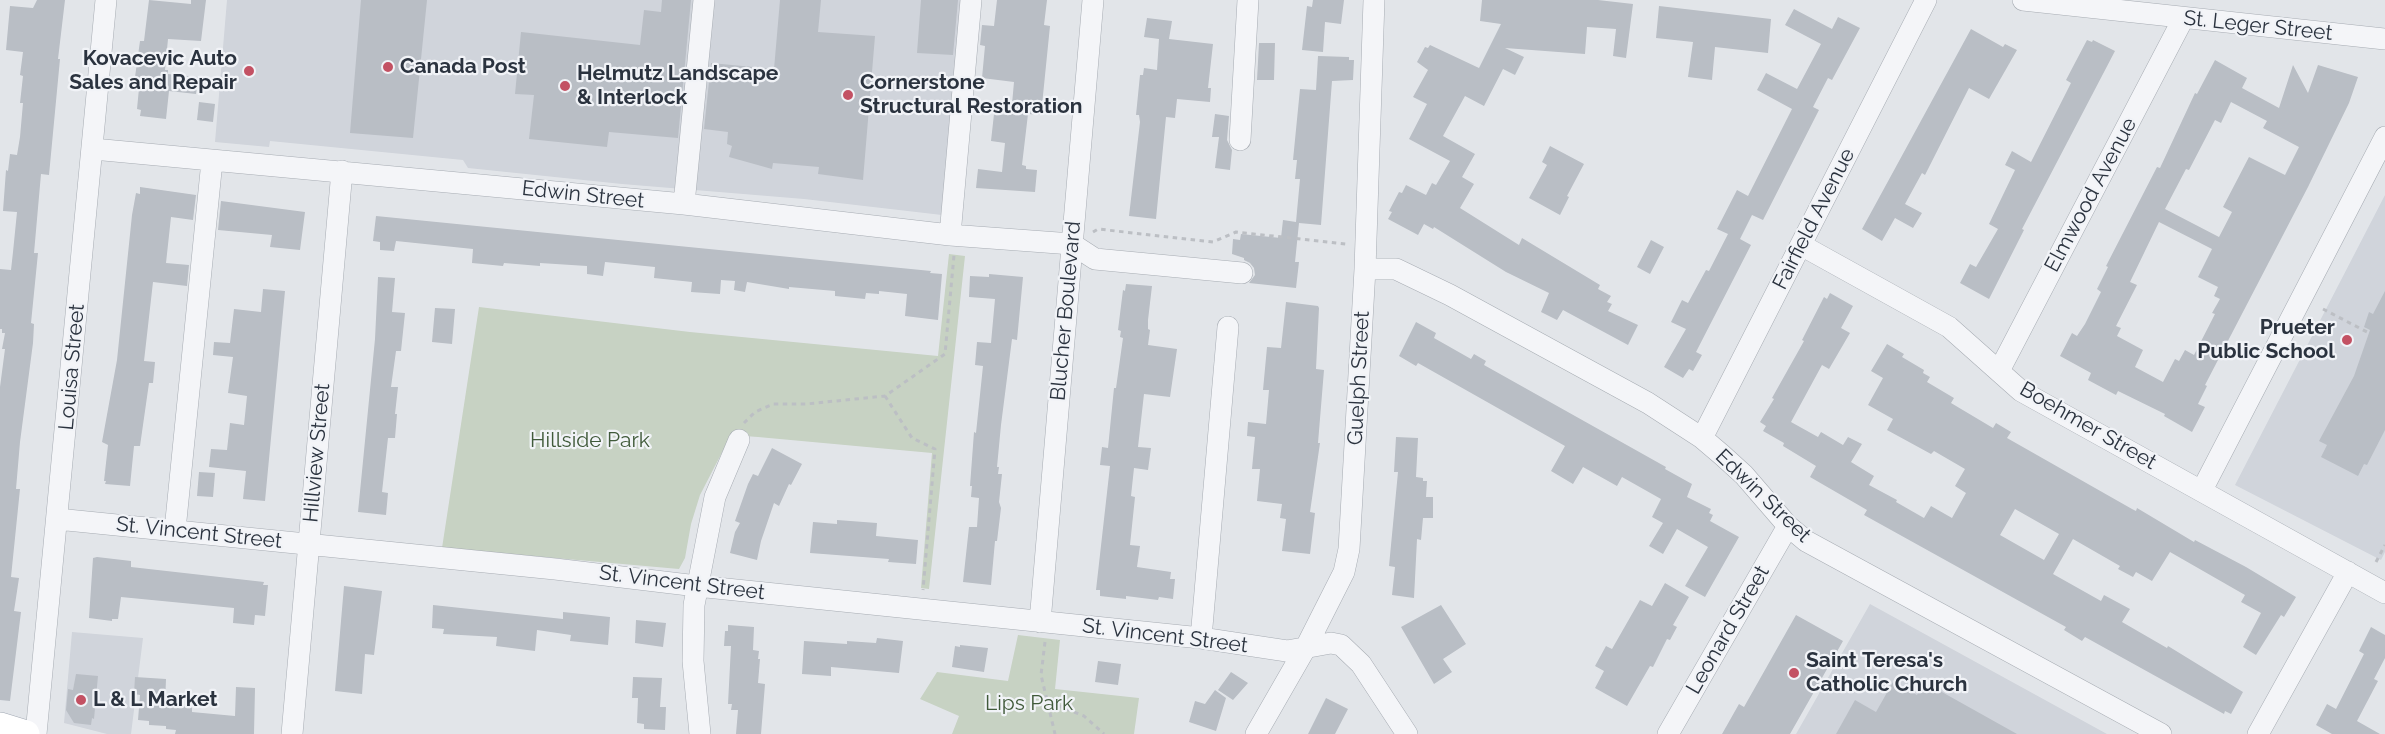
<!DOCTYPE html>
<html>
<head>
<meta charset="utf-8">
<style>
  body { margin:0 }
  canvas { display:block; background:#e2e5e9 }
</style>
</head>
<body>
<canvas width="2385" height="734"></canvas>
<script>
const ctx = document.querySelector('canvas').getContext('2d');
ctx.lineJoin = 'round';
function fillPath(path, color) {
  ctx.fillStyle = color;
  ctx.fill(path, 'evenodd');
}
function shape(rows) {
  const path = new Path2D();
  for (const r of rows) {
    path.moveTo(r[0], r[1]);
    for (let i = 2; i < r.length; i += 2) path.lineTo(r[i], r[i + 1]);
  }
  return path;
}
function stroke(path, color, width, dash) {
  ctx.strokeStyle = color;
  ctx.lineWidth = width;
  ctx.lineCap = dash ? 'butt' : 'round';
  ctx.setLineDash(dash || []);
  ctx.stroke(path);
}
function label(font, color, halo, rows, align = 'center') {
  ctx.font = font + ' Raleway,sans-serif';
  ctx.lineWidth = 4.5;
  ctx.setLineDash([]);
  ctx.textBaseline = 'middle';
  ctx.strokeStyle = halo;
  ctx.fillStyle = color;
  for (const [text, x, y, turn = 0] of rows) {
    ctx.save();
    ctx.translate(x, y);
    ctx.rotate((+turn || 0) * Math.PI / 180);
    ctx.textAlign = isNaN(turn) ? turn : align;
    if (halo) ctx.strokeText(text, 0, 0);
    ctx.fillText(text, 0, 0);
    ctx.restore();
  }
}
fillPath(shape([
  [227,0,963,0,942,215,804,199,622,184,468,168,463,160,270,141,269,147,215,142],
  [2385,195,2385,552,2381,560,2235,485],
  [1870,604,2107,734,1796,734],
  [72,632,143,638,131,734,107,734,64,723]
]), '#d0d4db');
fillPath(shape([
  [949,254,965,256,929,589,921,588,932,453,758,437,731,435,700,495,691,524,685,558,679,569,442,548,479,307,690,332,938,356],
  [1018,635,1060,640,1055,689,1139,698,1134,734,952,734,959,716,920,699,937,672,1008,681]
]), '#c7d2c3');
fillPath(shape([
  [37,0,65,0,58,59,60,59,49,175,41,174,34,253,38,253,31,323,34,324,33,343,20,442,16,489,20,489,11,577,19,578,14,611,21,612,10,701,0,700,0,387,5,349,2,349,5,333,2,333,2,329,0,329,0,269,11,270,13,252,17,212,3,211,6,170,8,171,10,154,17,155,20,137,23,103,20,103,23,76,20,75,23,52,6,50,10,6,33,8],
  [149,0,191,4,191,0,206,0,201,41,168,39,165,70,168,70,168,74,198,77,196,94,169,91,166,119,140,116,141,110,137,109,140,78,135,77,140,41,144,41],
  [361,0,427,0,413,138,350,133],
  [662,0,691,0,678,138,609,132,607,147,529,139,534,95,515,94,521,32,640,45,644,10,661,12],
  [780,0,821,0,818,32,875,36,863,180,818,174,819,167,773,163,772,169,729,157,732,146,727,144,728,132,704,129,711,63,774,69],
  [921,0,958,0,953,55,917,53],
  [997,0,1047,0,1044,25,1050,26,1041,115,1028,114,1022,165,1026,166,1026,169,1037,170,1035,192,976,188,978,169,1002,172,1005,143,991,141,994,114,1011,115,1014,82,982,78,985,46,980,45,982,25,994,26],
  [1313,0,1344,0,1341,24,1325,22,1323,52,1302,50,1307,6,1312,7],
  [1482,0,1598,0,1633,4,1626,58,1613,56,1616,29,1587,27,1585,54,1505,48,1524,57,1515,75,1503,69,1484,106,1465,96,1443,136,1475,154,1462,177,1474,184,1460,208,1519,245,1522,238,1600,285,1598,289,1611,296,1607,302,1612,304,1608,311,1638,325,1628,345,1563,310,1557,320,1541,312,1549,293,1506,272,1434,227,1433,229,1424,224,1418,235,1388,219,1392,212,1389,211,1399,192,1402,193,1406,185,1426,195,1432,183,1436,185,1450,161,1409,139,1427,104,1413,97,1428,70,1417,62,1425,47,1428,48,1430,45,1479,68,1501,24,1480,21],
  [1659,6,1771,19,1768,53,1715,47,1712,80,1688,77,1693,42,1656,38],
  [1794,9,1832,29,1838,17,1860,28,1832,80,1828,78,1813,107,1819,110,1763,220,1752,215,1740,239,1751,245,1696,352,1702,355,1693,371,1689,369,1683,378,1664,367,1686,329,1671,322,1682,300,1688,303,1706,270,1709,271,1728,234,1717,229,1737,190,1748,196,1792,109,1757,90,1766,73,1797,89,1821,44,1785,25],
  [1147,18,1172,21,1169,39,1213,44,1208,88,1211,88,1210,102,1177,99,1175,118,1166,117,1156,219,1129,216,1140,122,1139,115,1136,115,1140,75,1143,75,1144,68,1157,70,1159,39,1144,37],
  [1971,29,2003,47,2005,44,2017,50,1989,99,1969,88,1925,175,1922,173,1905,204,1922,213,1913,228,1895,218,1882,241,1862,229],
  [2087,40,2092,42,2093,40,2115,51,2022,229,2024,230,1989,299,1960,283,1970,264,1976,267,1998,229,1989,224,2015,170,2005,165,2012,151,2031,162,2071,83,2066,80],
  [1259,43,1275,43,1274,80,1257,80],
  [1318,56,1349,57,1349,60,1354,60,1353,80,1332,81,1321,225,1299,223,1295,262,1299,262,1296,288,1249,283,1255,275,1254,268,1250,263,1244,260,1244,258,1232,254,1233,239,1240,240,1241,234,1281,238,1283,220,1296,222,1300,179,1295,179,1297,160,1293,160,1300,89,1316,90],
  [2215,60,2247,78,2242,88,2279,108,2293,65,2308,93,2318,65,2358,77,2349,103,2308,187,2205,385,2207,386,2198,404,2205,407,2192,432,2164,416,2165,414,2118,391,2116,395,2088,380,2091,373,2060,356,2072,333,2077,336,2085,324,2101,292,2097,289,2108,267,2106,266,2157,167,2160,168,2195,93,2197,94],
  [2231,102,2267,121,2263,128,2299,147,2285,175,2249,157,2223,207,2232,212,2219,237,2165,209,2186,169,2189,170,2215,120,2221,123],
  [2159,222,2212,249,2198,277,2218,287,2214,296,2220,299,2212,313,2215,314,2194,355,2185,350,2179,361,2175,359,2163,382,2135,367,2143,350,2117,336,2121,328,2116,326,2137,285,2130,282],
  [199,102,215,104,213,122,197,120],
  [1215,114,1229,116,1227,140,1232,150,1230,170,1215,168,1219,137,1212,137],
  [1550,146,1584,164,1567,196,1569,197,1560,215,1529,198,1547,165,1542,162],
  [140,187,196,195,193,220,171,217,166,263,189,265,187,286,153,282,144,361,155,362,153,383,149,383,140,446,134,446,130,486,105,484,106,481,104,481,108,445,102,442,117,360,132,215,136,193,140,194],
  [221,201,305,212,300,250,270,247,272,235,218,230],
  [376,216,931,271,930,273,942,274,938,320,905,316,907,294,879,291,879,294,866,293,865,299,835,296,835,291,789,287,789,289,747,282,745,292,734,290,735,281,721,280,720,294,691,292,692,282,654,278,655,267,605,262,603,276,587,274,587,266,540,263,540,266,504,263,503,266,472,263,473,249,396,241,394,251,380,250,380,242,373,241],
  [1651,240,1664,247,1650,274,1637,267],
  [989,274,1023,277,1017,340,1012,339,1001,425,997,467,999,467,998,474,1002,474,999,502,1001,508,997,541,995,541,991,585,963,582,969,527,977,527,979,498,971,497,972,486,970,486,974,432,976,433,983,366,975,365,977,342,991,343,995,299,969,297,970,276,989,277],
  [378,277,395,278,392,312,405,313,401,351,396,351,391,387,398,387,395,414,397,414,395,438,388,438,382,492,388,493,386,515,358,512,375,339],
  [1126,284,1152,286,1148,320,1148,329,1150,330,1148,345,1177,349,1170,397,1144,394,1138,447,1151,448,1148,470,1134,468,1131,496,1135,497,1130,545,1140,546,1137,567,1171,572,1170,579,1175,579,1173,599,1159,597,1158,600,1126,596,1126,599,1100,596,1100,590,1096,590,1110,466,1100,465,1102,447,1108,448,1114,388,1116,388,1123,338,1120,337,1121,331,1118,330,1123,290,1125,291],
  [263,289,285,291,265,501,243,499,246,471,209,467,211,449,227,450,230,423,244,425,247,396,228,393,233,357,213,355,214,342,230,343,234,309,261,312],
  [2385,291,2385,430,2367,465,2364,464,2358,476,2321,457,2327,445,2319,441,2354,376,2370,330,2364,327,2369,312,2373,314],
  [1830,293,1853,306,1841,328,1850,333,1829,369,1822,365,1791,422,1818,437,1821,432,1843,445,1848,437,1862,444,1851,462,1874,476,1869,485,1897,500,1896,502,1924,518,1931,506,1952,518,1966,493,1955,486,1965,469,1934,451,1931,454,1887,430,1893,419,1868,405,1883,378,1871,371,1887,344,1904,354,1902,357,1924,370,1923,373,1930,377,1927,382,1954,398,1951,403,1993,428,1996,423,2011,432,2007,438,2132,509,2136,511,2137,508,2194,542,2195,540,2246,567,2296,597,2284,617,2281,615,2256,655,2243,647,2261,613,2241,602,2245,595,2170,552,2152,581,2136,572,2133,577,2118,569,2120,566,2073,539,2053,574,2101,601,2104,595,2130,609,2122,622,2167,648,2168,646,2243,692,2231,714,2225,711,2224,714,2085,637,2082,641,2064,630,2066,627,1864,515,1867,510,1810,477,1816,466,1783,446,1784,443,1763,431,1766,426,1760,422,1774,399,1772,398,1804,341,1802,340,1824,297,1827,299],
  [2015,509,2059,534,2044,560,2000,535],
  [1286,302,1318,306,1319,308,1316,369,1324,370,1318,443,1320,443,1310,512,1315,513,1310,554,1282,551,1286,519,1280,518,1282,504,1257,501,1260,469,1252,469,1255,437,1247,436,1248,422,1266,424,1269,390,1263,390,1267,347,1281,348],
  [435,308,455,309,452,344,432,342],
  [1416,322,1436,333,1434,338,1471,359,1474,354,1486,361,1484,365,1666,467,1665,469,1692,484,1687,497,1711,509,1709,513,1713,515,1710,521,1739,537,1705,597,1685,586,1708,547,1677,529,1663,554,1649,546,1663,523,1652,517,1661,499,1622,477,1617,486,1583,467,1573,484,1551,471,1565,446,1418,363,1416,366,1399,356],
  [1396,437,1418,438,1416,477,1423,478,1423,481,1427,481,1426,497,1433,497,1433,518,1423,518,1421,540,1417,539,1414,598,1392,595,1395,567,1389,566,1398,472,1394,472],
  [772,448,802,464,791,485,789,484,779,506,774,503,761,541,757,560,730,553,735,532,740,523,735,521,748,484,753,474,758,476],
  [199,472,215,473,213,497,197,496],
  [837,520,877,523,876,536,918,540,916,564,888,562,889,559,810,553,813,522,837,524],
  [97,557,131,561,131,567,264,582,263,585,268,585,265,616,255,615,254,625,233,623,234,608,121,597,118,619,112,619,112,621,89,618,93,558],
  [1665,583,1689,597,1673,625,1677,627,1670,640,1667,639,1653,667,1650,666,1627,706,1595,688,1604,671,1595,666,1606,646,1612,649,1640,600,1652,606],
  [344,586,382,591,374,655,365,654,362,694,335,691],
  [433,605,563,619,563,612,610,617,608,645,570,641,571,635,537,630,535,651,496,646,497,637,443,634,444,629,432,628],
  [1441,605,1466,644,1443,659,1452,672,1434,684,1401,627],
  [1796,615,1843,641,1790,734,1722,734,1739,704,1744,707],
  [636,620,666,623,663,647,635,643],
  [728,625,754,627,753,650,759,651,758,659,760,659,758,683,765,684,761,734,736,734,738,710,731,710,732,704,728,704,731,646,724,646,725,631,728,631],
  [2371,627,2385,635,2385,658,2374,679,2378,681,2357,721,2380,734,2332,734,2316,725,2327,704,2336,709,2364,654,2359,651],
  [877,638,903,641,899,673,831,667,831,676,802,674,804,641,847,644,847,641,876,643],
  [960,645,988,648,984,672,952,667,955,646,960,647],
  [1098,661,1121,664,1118,685,1095,682],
  [1231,672,1248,683,1233,700,1218,690],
  [76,674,98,676,94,719,92,718,91,725,74,723,66,710,68,689,73,690],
  [135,677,166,679,165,705,192,707,192,712,235,716,236,687,255,688,254,734,175,734,176,730,166,729,166,726,149,725,149,721,138,720,140,695,134,694],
  [633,677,662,678,660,707,666,707,665,730,644,729,644,724,637,723,638,698,632,698],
  [1893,682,1917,695,1924,682,2017,734,1836,734,1855,700,1876,712],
  [1215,690,1226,698,1216,731,1189,722,1195,701,1205,704],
  [1326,698,1348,709,1335,734,1308,734]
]), '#b9bec5');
const minor = shape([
  [2023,0,2385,39],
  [1240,140,1248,0],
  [93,149,684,204,950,235,1072,244,1095,259,1242,273],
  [684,204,704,0],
  [950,235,971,0],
  [1801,245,1949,327,2021,391,2385,593],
  [1365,269,1396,269,1450,295,1648,403,1702,438,1722,455,1744,475,1788,526,1806,541,2161,734],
  [1999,371,2183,19],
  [1702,438,1926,0],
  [2202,490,2385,137],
  [57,519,555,569,697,586,1201,638,1287,651,1331,643,1341,645,1361,664,1407,734],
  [175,530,212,161],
  [1040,622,1093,0],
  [1201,638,1228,327],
  [36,734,106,0],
  [292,734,342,171],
  [700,734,693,661,694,605,715,497,739,440],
  [1256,734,1306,647,1344,572,1349,549,1365,269,1374,0],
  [1668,734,1788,526],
  [2258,734,2348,572]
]);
const major = shape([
  [0,726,26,734]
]);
stroke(minor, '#a7acb3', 22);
stroke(major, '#a2a9b4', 28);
stroke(shape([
  [1093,232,1098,229,1213,242,1236,232,1346,244],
  [2323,309,2367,332],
  [885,396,912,438,935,449,923,590],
  [744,423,755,412,773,404,806,404,885,396,945,354,954,255],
  [2376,562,2385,545],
  [1045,642,1041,675,1055,734],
  [1049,702,1084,716,1104,734]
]), '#bcbfc4', 3, [4.5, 4.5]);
stroke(minor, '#f4f5f8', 21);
stroke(major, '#fff', 27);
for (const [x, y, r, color] of [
  [388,67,6,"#c35163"],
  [249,71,6,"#c35163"],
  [565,86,6,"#c35163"],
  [848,95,6,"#c35163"],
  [2347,340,6,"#c35163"],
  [1794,673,6,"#c35163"],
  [81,700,6,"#c35163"]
]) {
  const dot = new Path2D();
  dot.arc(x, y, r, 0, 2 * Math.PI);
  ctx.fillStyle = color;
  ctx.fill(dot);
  stroke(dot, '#f1f3f7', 2);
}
label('21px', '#2b333f', '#f1f3f7', [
  ["St. Leger Street",2258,26,6],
  ["Edwin Street",583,195,6],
  ["Elmwood Avenue",2091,195,-62],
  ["Fairfield Avenue",1814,219,-63],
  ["Blucher Boulevard",1066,311,-85],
  ["Louisa Street",72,367,-85],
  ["Guelph Street",1359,378,-87],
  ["Boehmer Street",2088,426,30],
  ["Hillview Street",317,453,-85],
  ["Edwin Street",1763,496,44],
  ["St. Vincent Street",199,533,6],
  ["St. Vincent Street",682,583,7],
  ["Leonard Street",1728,630,-60],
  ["St. Vincent Street",1165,636,7]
]);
label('bold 21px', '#2b333f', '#f1f3f7', [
  ["Kovacevic Auto",237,59,"right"],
  ["Sales and Repair",237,83,"right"],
  ["Canada Post",400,67],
  ["Helmutz Landscape",577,74],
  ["& Interlock",577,98],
  ["Cornerstone",860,83],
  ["Structural Restoration",860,107],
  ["Prueter",2335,328,"right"],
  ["Public School",2335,352,"right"],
  ["Saint Teresa's",1806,661],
  ["Catholic Church",1806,685],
  ["L & L Market",93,700]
], 'left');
label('21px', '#405a3a', '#f1f3f7', [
  ["Hillside Park",590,441],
  ["Lips Park",1029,704]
]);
</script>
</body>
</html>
